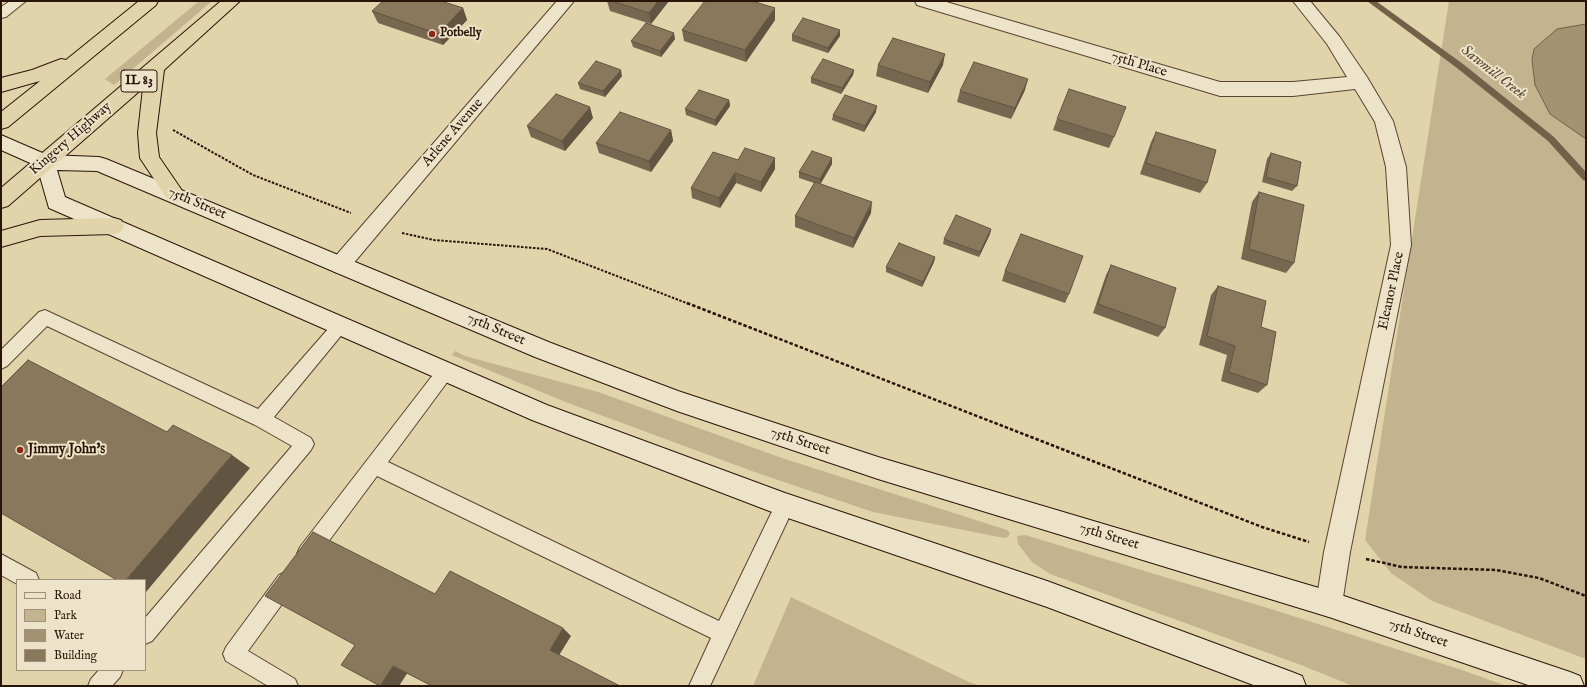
<!DOCTYPE html>
<html>
<head>
<meta charset="utf-8">
<style>
  body { margin:0 }
  #map { position:relative; width:1587px; height:687px; overflow:hidden; background:#e2d4aa; font-family:"IM FELL English",serif }
  canvas { display:block }
  .frame { position:absolute; inset:0; border:2px solid #2a1409; pointer-events:none }
  .legend { position:absolute; left:16px; top:579px; width:130px; height:92px; box-sizing:border-box; background:#ece3c8; border:1px solid #9e907c; margin:0; padding:5px 7px; list-style:none; font-size:12px; color:#2a1409 }
  .legend li { display:flex; align-items:center; gap:8px; height:20px }
  .legend b { width:20px; border:1px solid #9e907c }
</style>
</head>
<body>
<div id="map">
<canvas width="1587" height="687"></canvas>
<div class="frame"></div>
<ul class="legend">
<li><b style="height:5px;background:#ece3c8"></b>Road</li>
<li><b style="height:11px;background:#c3b38f"></b>Park</li>
<li><b style="height:11px;background:#a39373"></b>Water</li>
<li><b style="height:11px;background:#8a785d"></b>Building</li>
</ul>
</div>
<script>
const ctx = document.querySelector('canvas').getContext('2d');
ctx.lineJoin = 'round';
function fillPath(path, color) {
  ctx.fillStyle = color;
  ctx.fill(path, 'evenodd');
}
function shape(rows) {
  const path = new Path2D();
  for (const r of rows) {
    path.moveTo(r[0], r[1]);
    for (let i = 2; i < r.length; i += 2) path.lineTo(r[i], r[i + 1]);
  }
  return path;
}
function stroke(path, color, width, dash) {
  ctx.strokeStyle = color;
  ctx.lineWidth = width;
  ctx.lineCap = dash ? 'butt' : 'round';
  ctx.setLineDash(dash || []);
  ctx.stroke(path);
}
function label(font, color, halo, rows, align = 'center') {
  ctx.font = font + ' "IM FELL English",serif';
  ctx.lineWidth = 4;
  ctx.setLineDash([]);
  ctx.textBaseline = 'middle';
  ctx.strokeStyle = halo;
  ctx.fillStyle = color;
  for (const [text, x, y, turn = 0] of rows) {
    ctx.save();
    ctx.translate(x, y);
    ctx.rotate((+turn || 0) * Math.PI / 180);
    ctx.textAlign = isNaN(turn) ? turn : align;
    if (halo) ctx.strokeText(text, 0, 0);
    ctx.fillText(text, 0, 0);
    ctx.restore();
  }
}
fillPath(shape([
  [199,1,212,1,114,85,105,79],
  [1449,1,1586,1,1586,659,1432,601,1391,573,1365,540],
  [455,351,465,356,598,392,782,458,1007,530,1010,533,1008,537,1004,538,873,512,760,474,568,403,452,355],
  [1025,535,1271,609,1459,669,1507,686,1353,686,1301,665,1050,574,1032,562,1018,544,1017,536],
  [791,597,969,682,981,686,753,686]
]), '#c3b38f');
const water = shape([
  [1586,24,1586,139,1550,114,1535,85,1532,60,1534,49,1557,29,1586,24]
]);
fillPath(water, '#a39373');
stroke(water, '#736049', 1);
fillPath(shape([
  [1367,1,1376,1,1463,64,1554,137,1586,172,1586,181,1583,180,1548,141,1457,68,1367,1]
]), '#736049');
const lane = shape([
  [10,1,26,1,6,17,1,18,1,7,10,1],
  [45,310,258,409,335,321,341,319,347,321,349,326,274,417,311,438,314,444,311,450,152,641,145,644,145,618,292,446,255,425,47,326,7,366,1,369,1,350,39,312,45,310],
  [445,364,451,367,454,372,451,377,388,462,719,621,778,499,785,496,792,499,794,505,792,511,710,686,689,686,711,638,377,476,314,561,307,564,300,561,297,554,300,547,439,367,445,364],
  [1,554,36,573,39,580,17,580,17,584,1,575,1,554],
  [286,572,293,575,296,582,293,589,248,651,295,679,298,686,268,686,226,661,223,654,226,647,279,575,286,572],
  [99,670,123,670,120,677,112,686,88,686,91,679,99,670]
]);
const street = shape([
  [557,1,574,1,347,271,340,274,333,271,330,265,333,259,557,1],
  [915,1,943,1,1220,82,1293,82,1347,77,1327,44,1293,1,1310,1,1339,36,1367,77,1393,121,1406,167,1411,245,1350,552,1342,604,1338,613,1329,617,1320,613,1316,604,1324,552,1391,245,1386,167,1375,122,1355,89,1293,96,1220,96,917,5,915,1]
]);
const secondary = shape([
  [1,135,47,155,99,157,106,159,551,343,678,391,878,457,1329,591,1570,672,1580,676,1584,686,1531,686,1329,617,878,479,677,411,535,357,97,171,57,170,65,197,547,405,785,493,1047,581,1292,672,1302,676,1306,686,1256,686,1047,607,785,517,532,420,49,208,37,166,1,150,1,135]
]);
const highway = shape([
  [139,1,158,1,156,5,8,127,1,129,1,112,40,81,1,92,1,78,32,70,61,59,66,60,139,1],
  [221,1,240,1,164,70,156,133,159,157,185,195,182,200,175,203,168,200,140,158,138,133,143,88,8,206,1,208,1,188,221,1],
  [114,218,121,220,124,226,121,232,114,234,40,236,1,247,1,231,40,220,114,218]
]);
stroke(lane, '#584431', 2);
stroke(street, '#584431', 2);
stroke(secondary, '#2a1409', 2);
stroke(highway, '#2a1409', 2);
stroke(shape([
  [173,130,253,175,351,213],
  [402,233,434,240,547,249,689,304]
]), '#2a1409', 2, [2.5, 1.5]);
stroke(shape([
  [687,303,1262,527,1309,542],
  [1366,559,1402,567,1496,570,1539,578,1586,596]
]), '#2a1409', 2.5, [3.5, 2]);
fillPath(lane, '#ece3c8');
fillPath(street, '#ece3c8');
fillPath(secondary, '#ece3c8');
fillPath(highway, '#e2d4aa');
fillPath(shape([
  [607,1,669,1,651,24,610,11],
  [463,8,467,20,443,45,378,23,372,11],
  [775,20,746,62,684,41,682,30],
  [792,35,840,36,828,53,792,41],
  [675,39,661,57,633,47,631,41],
  [878,65,943,65,928,93,876,76],
  [854,70,853,75,841,94,811,83,811,78],
  [622,76,605,97,580,89,578,83],
  [1025,90,1011,119,957,102,960,91],
  [729,100,730,106,716,126,686,115,685,109],
  [876,112,864,132,832,120,833,115],
  [593,118,565,151,531,137,527,126],
  [1057,119,1114,137,1109,148,1053,130],
  [671,130,673,141,651,172,599,153,596,143],
  [1156,132,1207,183,1200,193,1140,174,1151,142],
  [1271,153,1297,186,1292,191,1262,182,1267,159],
  [775,158,775,169,761,192,736,183,720,208,692,198,691,188,738,160],
  [832,158,832,164,820,184,871,213,853,248,795,227,795,216,814,183,799,178,799,172],
  [1259,192,1294,263,1286,273,1241,259,1252,202],
  [991,229,990,234,979,257,943,244,944,239],
  [935,257,934,262,922,287,886,272,886,267],
  [1111,265,1165,328,1158,337,1093,313,1106,275],
  [1005,271,1069,294,1065,303,1002,281],
  [1218,286,1261,327,1267,385,1258,393,1221,381,1227,355,1199,345,1211,295]
]), '#776750');
fillPath(shape([
  [658,1,669,1,651,24,649,13],
  [463,8,467,20,443,45,438,34],
  [775,8,775,20,746,62,745,50],
  [840,30,840,36,828,53,828,48],
  [674,33,675,39,661,57,660,51],
  [945,54,943,65,928,93,930,82],
  [621,70,622,76,605,97,603,91],
  [854,70,853,75,841,94,842,88],
  [1028,79,1025,90,1011,119,1015,108],
  [729,100,730,106,716,126,715,120],
  [877,106,876,112,864,132,865,126],
  [590,107,593,118,565,151,562,141],
  [671,130,673,141,651,172,649,161],
  [775,158,775,169,761,192,761,182],
  [832,158,832,164,820,185,820,179],
  [735,173,736,183,720,208,719,198],
  [872,202,871,213,853,248,854,238],
  [991,229,990,234,979,257,980,252],
  [935,257,934,262,922,287,923,282],
  [232,455,250,468,146,592,145,592,145,580,126,580],
  [563,628,571,636,558,657,550,650],
  [393,666,408,672,399,686,380,686]
]), '#615441');
const building = shape([
  [383,1,441,1,463,8,438,34,372,11,383,1],
  [612,1,658,1,649,13,612,1],
  [705,1,731,1,733,2,733,1,752,1,775,8,745,50,682,30,705,1],
  [803,18,840,30,828,48,792,35,803,18],
  [646,23,674,33,660,51,631,41,646,23],
  [893,38,945,54,930,82,878,65,893,38],
  [823,59,854,70,842,88,811,78,823,59],
  [596,61,621,70,603,91,578,83,596,61],
  [974,62,1028,79,1015,108,960,91,974,62],
  [1069,89,1126,107,1114,137,1057,119,1069,89],
  [699,90,729,100,715,120,685,109,699,90],
  [556,94,590,107,562,141,527,126,556,94],
  [845,95,877,106,865,126,833,115,845,95],
  [620,112,671,130,649,161,596,143,620,112],
  [1156,132,1216,150,1207,183,1146,163,1156,132],
  [745,148,775,158,761,182,735,173,719,198,691,188,713,152,738,160,745,148],
  [812,151,832,158,820,179,799,172,812,151],
  [1271,153,1301,162,1297,186,1266,177,1271,153],
  [815,182,872,202,854,238,795,216,815,182],
  [1259,192,1304,205,1294,263,1249,249,1259,192],
  [956,215,991,229,980,252,944,239,956,215],
  [1021,234,1083,256,1069,294,1005,271,1021,234],
  [899,243,935,257,923,282,886,267,899,243],
  [1111,265,1176,288,1165,328,1098,304,1111,265],
  [1218,286,1266,301,1261,327,1276,332,1267,385,1229,372,1235,346,1207,336,1218,286],
  [28,360,167,432,173,425,232,455,126,580,117,580,1,513,1,387,28,360],
  [313,532,435,594,450,571,563,628,550,650,620,686,432,686,393,666,380,686,341,665,355,645,265,596,313,532]
]);
fillPath(building, '#8a785d');
stroke(building, '#615441', 1);
for (const [x, y, r, color] of [
  [432,34,4,"#8f2418"],
  [20,450,4,"#8f2418"]
]) {
  const dot = new Path2D();
  dot.arc(x, y, r, 0, 2 * Math.PI);
  ctx.fillStyle = color;
  ctx.fill(dot);
  stroke(dot, '#ece3c8', 1.5);
}
label('bold 12px', '#2a1409', '#ece3c8', [
  ["Potbelly",440,34]
], 'left');
for (const [x, y, w] of [
  [139,81,36]
]) {
  const box = new Path2D();
  box.roundRect(x - w / 2, y - 11, w, 22, 3);
  ctx.fillStyle = '#ece3c8';
  ctx.fill(box);
  stroke(box, '#2a1409', 1);
}
label('bold 13px', '#2a1409', null, [
  ["IL 83",139,81]
]);
label('14px', '#2a1409', '#ece3c8', [
  ["75th Place",1139,65,17],
  ["Arlene Avenue",453,133,-49],
  ["Kingery Highway",71,139,-41],
  ["75th Street",197,204,23],
  ["Eleanor Place",1392,291,-78],
  ["75th Street",496,330,23],
  ["75th Street",800,442,18],
  ["75th Street",1109,537,17],
  ["75th Street",1418,634,19]
]);
label('bold 14px', '#2a1409', '#ece3c8', [
  ["Jimmy John's",28,450]
], 'left');
label('italic 15px', '#5a4733', '#ece3c8', [
  ["Sawmill Creek",1493,73,38]
]);
</script>
</body>
</html>
